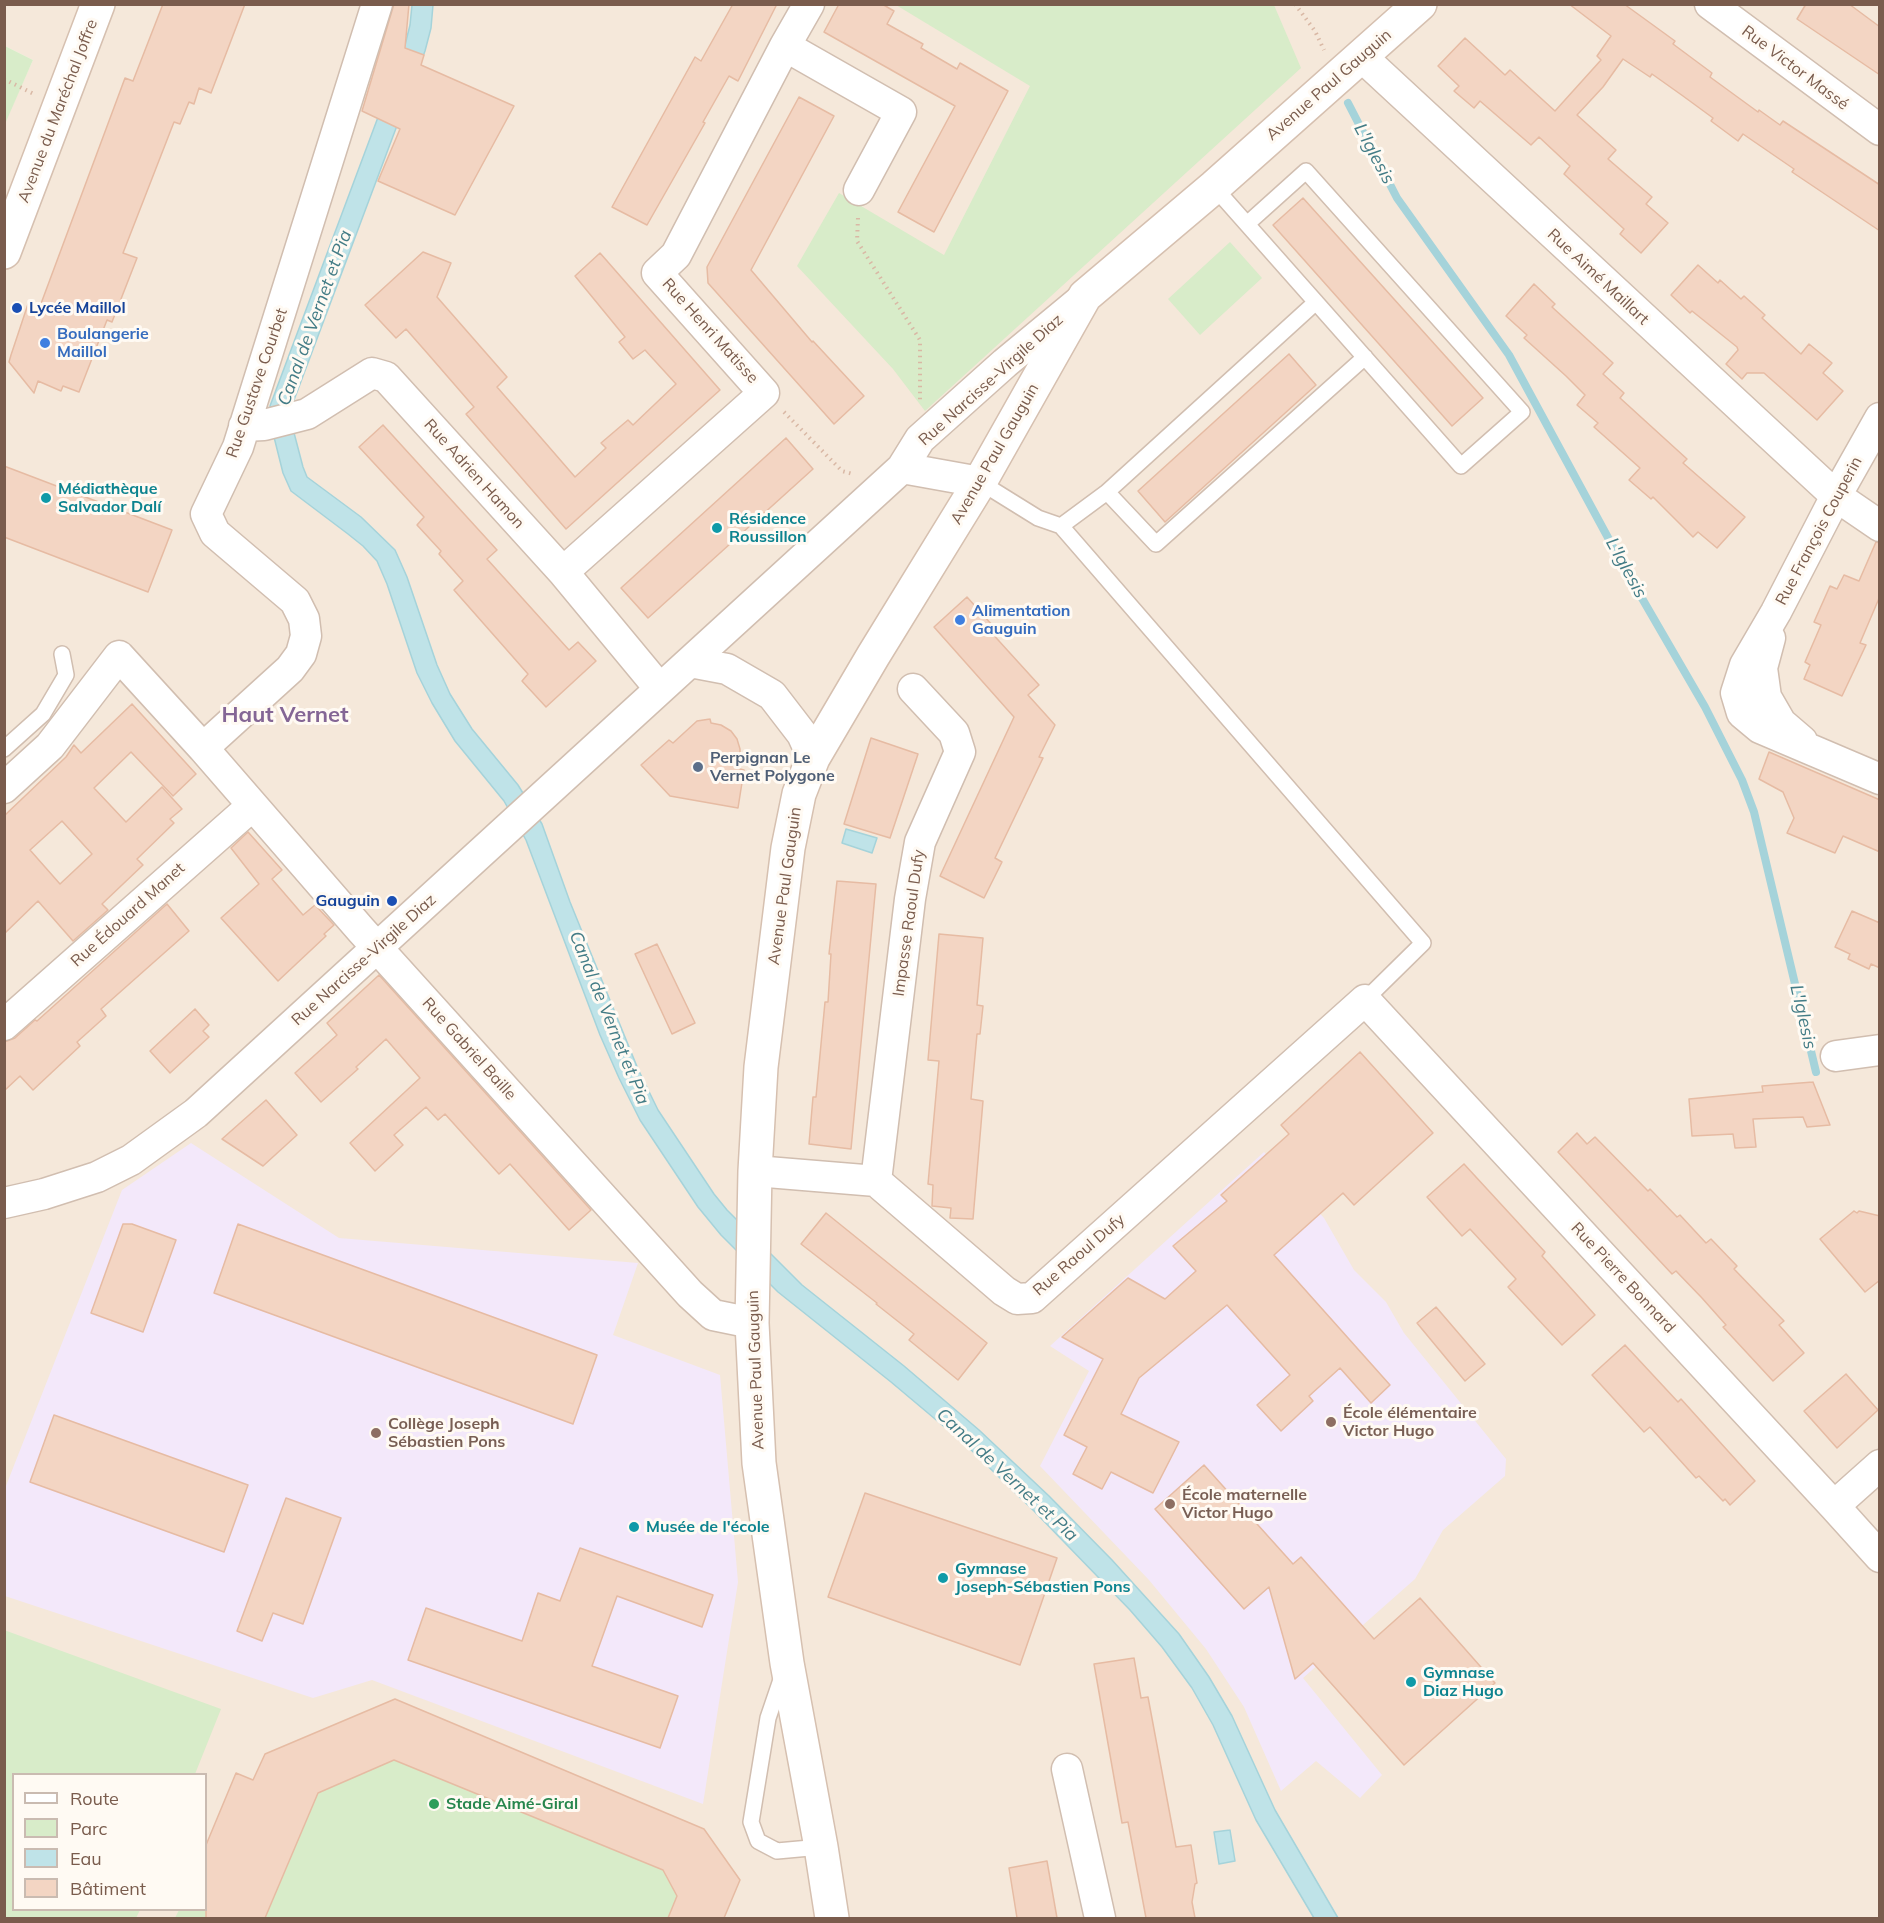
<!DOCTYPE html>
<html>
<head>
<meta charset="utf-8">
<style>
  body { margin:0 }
  #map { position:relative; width:1884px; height:1923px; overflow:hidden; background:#fdf6ec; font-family:Mulish,sans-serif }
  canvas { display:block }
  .frame { position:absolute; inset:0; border:6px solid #7a5c4d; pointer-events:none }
  .legend { position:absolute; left:12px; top:1773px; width:195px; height:138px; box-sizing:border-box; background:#fffaf3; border:2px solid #cabbb1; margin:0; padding:8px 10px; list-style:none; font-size:18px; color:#7a5c4d }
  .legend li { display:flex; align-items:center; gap:12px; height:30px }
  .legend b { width:30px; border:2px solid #cabbb1 }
</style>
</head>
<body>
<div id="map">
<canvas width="1884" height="1923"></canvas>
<div class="frame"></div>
<ul class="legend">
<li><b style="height:8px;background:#fff"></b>Route</li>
<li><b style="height:16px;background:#d8ecc9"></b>Parc</li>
<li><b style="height:16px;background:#bfe3e8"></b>Eau</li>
<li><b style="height:16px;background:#f3d5c3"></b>Bâtiment</li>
</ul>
</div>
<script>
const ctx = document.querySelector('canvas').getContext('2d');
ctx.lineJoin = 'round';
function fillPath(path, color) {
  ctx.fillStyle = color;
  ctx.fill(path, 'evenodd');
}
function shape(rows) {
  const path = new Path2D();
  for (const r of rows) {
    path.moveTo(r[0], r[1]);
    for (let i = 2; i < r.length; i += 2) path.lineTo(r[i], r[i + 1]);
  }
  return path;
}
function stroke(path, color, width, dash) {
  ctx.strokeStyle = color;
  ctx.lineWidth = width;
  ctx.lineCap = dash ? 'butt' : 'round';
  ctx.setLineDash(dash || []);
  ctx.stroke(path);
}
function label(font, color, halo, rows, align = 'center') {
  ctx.font = font + ' Mulish,sans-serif';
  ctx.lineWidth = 6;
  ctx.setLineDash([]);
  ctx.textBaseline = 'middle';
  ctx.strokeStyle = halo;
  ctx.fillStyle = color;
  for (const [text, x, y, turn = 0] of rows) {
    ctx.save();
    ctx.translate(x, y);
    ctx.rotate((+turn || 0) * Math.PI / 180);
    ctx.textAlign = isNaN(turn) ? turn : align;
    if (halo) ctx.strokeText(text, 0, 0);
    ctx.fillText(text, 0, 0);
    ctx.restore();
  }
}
fillPath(shape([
  [5,5,1879,5,1879,1918,5,1918,4,124,33,60,5,46],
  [14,1774,206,1774,206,1910,14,1910]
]), '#f5e8da');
fillPath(shape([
  [191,1143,339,1238,638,1263,613,1335,720,1375,738,1582,703,1804,372,1680,313,1698,5,1596,4,1491,122,1190],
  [1264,1152,1324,1218,1354,1270,1386,1302,1404,1333,1506,1459,1505,1476,1443,1530,1415,1579,1303,1678,1382,1775,1360,1798,1316,1761,1281,1791,1244,1707,1206,1649,1149,1580,1040,1466,1089,1371,1050,1346]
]), '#f3e8fa');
fillPath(shape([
  [896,5,1274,5,1301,68,925,411,893,369,797,266,839,193,944,255,1030,86],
  [5,46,33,60,5,124],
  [1230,242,1262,278,1200,335,1168,299],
  [4,1630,221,1709,195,1774,14,1774,14,1910,140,1910,136,1918,5,1918],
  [395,1699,704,1829,740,1880,724,1918,175,1918,179,1910,206,1910,206,1845,236,1773,253,1780,265,1754]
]), '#d8ecc9');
const water = shape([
  [412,5,433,5,431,28,425,51,291,408,293,429,303,467,307,477,361,517,395,550,407,577,437,665,450,694,472,729,518,785,542,824,570,902,638,1069,658,1110,714,1194,727,1210,802,1285,904,1366,979,1430,1049,1496,1112,1560,1179,1634,1209,1677,1232,1716,1275,1810,1338,1918,1314,1918,1256,1820,1213,1725,1192,1688,1162,1647,1130,1610,1034,1511,966,1445,891,1382,778,1292,721,1235,698,1207,640,1120,619,1078,600,1035,526,840,504,801,455,741,432,703,417,673,387,584,377,561,363,546,348,534,291,491,283,473,273,433,270,406,405,45,410,25,412,5],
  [846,829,877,838,872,853,842,843,846,829],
  [1230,1830,1235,1861,1219,1864,1214,1832,1230,1830]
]);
fillPath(water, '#bfe3e8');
stroke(water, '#a5d3da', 1.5);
stroke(shape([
  [1348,103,1397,198,1509,355,1625,569,1705,707,1742,780,1754,812,1816,1072]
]), '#a5d3da', 8);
const building = shape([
  [163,4,245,4,211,93,199,88,194,104,189,102,180,124,174,122,123,253,137,258,112,322,107,320,79,392,63,386,61,391,38,381,34,393,9,362,11,355,28,304,39,309,125,78,133,81,163,4],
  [394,4,409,4,405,48,424,55,421,65,514,106,455,215,378,181,400,129,362,111,394,4],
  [733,4,777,4,738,81,729,76,703,122,705,123,647,225,612,207,695,57,701,61,733,4],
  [839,4,882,4,894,11,887,24,923,44,921,48,957,69,960,63,1008,91,934,232,898,212,955,106,824,32,839,4],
  [1569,4,1624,4,1675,41,1673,44,1712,73,1710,77,1758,112,1759,110,1780,125,1783,121,1880,185,1880,231,1792,172,1794,169,1743,134,1738,141,1711,121,1713,118,1683,96,1652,74,1650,77,1623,59,1603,87,1577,115,1616,150,1608,159,1652,197,1646,204,1668,223,1641,253,1620,234,1624,229,1564,174,1570,166,1539,137,1531,145,1480,101,1474,108,1454,91,1459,86,1438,66,1465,38,1505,75,1510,70,1555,111,1601,60,1597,56,1611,36,1569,4],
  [1806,4,1849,4,1880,27,1880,75,1797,19,1806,4],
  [799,97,834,116,751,270,812,342,813,341,864,396,834,424,708,283,707,267,799,97],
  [1303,198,1483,398,1452,426,1273,225,1303,198],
  [423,252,451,263,437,297,507,377,497,387,575,477,606,448,601,443,628,420,633,425,676,384,645,350,633,359,619,342,625,337,575,276,600,253,720,390,566,529,466,414,474,407,428,354,406,329,396,338,365,305,423,252],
  [1698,265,1718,283,1720,280,1741,299,1744,296,1765,315,1762,318,1801,354,1809,344,1832,363,1823,373,1843,391,1817,420,1764,373,1747,373,1742,379,1726,364,1738,350,1737,347,1692,311,1690,313,1671,295,1698,265],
  [1534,284,1555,304,1552,307,1613,363,1603,374,1624,393,1620,398,1687,459,1683,463,1745,517,1717,548,1698,532,1693,537,1653,497,1651,499,1629,480,1640,468,1594,427,1598,423,1577,405,1585,395,1566,376,1524,338,1527,335,1506,316,1534,284],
  [1289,354,1316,385,1165,522,1138,491,1289,354],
  [383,425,497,550,487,559,569,650,578,642,596,661,546,707,522,681,528,674,454,590,463,581,439,554,441,551,417,525,424,517,359,447,383,425],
  [786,438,813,469,648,618,621,588,786,438],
  [4,466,172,530,148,592,4,537,4,466],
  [1876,542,1880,543,1880,596,1860,643,1866,645,1842,696,1804,679,1810,665,1805,662,1821,625,1814,622,1830,586,1837,589,1844,575,1859,581,1876,542],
  [967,597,993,626,989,630,1039,685,1028,695,1055,725,1039,757,1043,758,995,858,1002,862,984,898,940,876,1014,717,934,627,967,597],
  [132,704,196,774,173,796,131,752,94,788,126,822,162,787,182,809,170,819,174,823,137,859,143,865,102,904,108,910,73,941,38,901,4,934,4,816,66,757,74,745,81,753,132,704],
  [62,821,92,854,60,884,30,850,62,821],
  [710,719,711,723,721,725,731,731,737,739,740,749,740,769,744,770,738,808,670,796,641,765,669,740,673,743,697,721,710,719],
  [871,738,918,754,890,838,844,824,871,738],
  [1769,752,1880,800,1880,852,1843,836,1835,853,1787,833,1794,818,1783,792,1759,779,1769,752],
  [248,832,282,870,272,879,303,915,315,905,334,925,324,934,326,936,278,981,221,918,259,884,231,848,248,832],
  [837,881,876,884,851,1149,809,1144,813,1097,816,1097,825,1002,828,1002,831,954,829,954,837,881],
  [167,904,189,931,101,1009,106,1016,77,1042,80,1046,33,1090,20,1076,4,1091,4,1042,15,1038,35,1020,37,1021,167,904],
  [1852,911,1880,923,1880,968,1871,964,1869,969,1848,959,1850,954,1835,947,1852,911],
  [939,934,983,938,977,1005,983,1006,980,1034,977,1034,971,1099,983,1101,973,1219,950,1218,951,1208,932,1206,933,1185,928,1184,939,1061,928,1060,939,934],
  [657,944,695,1023,672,1034,635,954,657,944],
  [379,975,591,1210,569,1230,510,1164,499,1174,445,1114,438,1120,426,1107,394,1135,403,1145,375,1171,350,1143,420,1078,386,1039,356,1067,358,1069,321,1102,295,1073,337,1035,327,1023,379,975],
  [195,1009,209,1025,203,1031,209,1037,170,1073,150,1051,195,1009],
  [1360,1052,1433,1133,1354,1205,1343,1193,1274,1255,1390,1385,1371,1403,1340,1368,1309,1396,1313,1401,1281,1431,1257,1405,1290,1375,1227,1305,1139,1378,1121,1414,1179,1442,1153,1493,1111,1472,1102,1489,1073,1474,1087,1447,1064,1435,1103,1359,1062,1337,1128,1278,1165,1299,1196,1271,1173,1246,1227,1201,1221,1195,1289,1134,1281,1125,1360,1052],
  [1813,1082,1830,1125,1807,1127,1803,1117,1753,1119,1756,1147,1735,1148,1733,1134,1692,1136,1689,1099,1763,1092,1762,1086,1813,1082],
  [266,1100,297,1135,263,1166,222,1139,266,1100],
  [1577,1133,1587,1144,1595,1137,1648,1191,1650,1189,1677,1217,1680,1215,1706,1243,1711,1239,1737,1266,1734,1269,1784,1321,1779,1325,1804,1353,1773,1381,1723,1327,1726,1325,1702,1298,1676,1271,1672,1274,1558,1152,1577,1133],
  [1464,1164,1545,1252,1542,1256,1595,1315,1562,1345,1508,1287,1516,1279,1470,1229,1462,1236,1427,1197,1464,1164],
  [1854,1211,1857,1213,1859,1211,1880,1216,1880,1280,1865,1292,1820,1239,1854,1211],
  [826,1213,987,1343,958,1380,909,1340,914,1334,876,1304,877,1303,801,1244,826,1213],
  [123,1224,132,1224,176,1240,143,1332,91,1313,123,1224],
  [238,1224,597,1355,573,1424,214,1293,238,1224],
  [1436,1307,1485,1364,1465,1381,1417,1323,1436,1307],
  [1625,1345,1678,1402,1681,1399,1755,1481,1730,1505,1725,1499,1723,1501,1699,1476,1696,1478,1650,1427,1644,1432,1592,1375,1625,1345],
  [1846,1374,1878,1410,1837,1448,1804,1411,1846,1374],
  [54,1415,248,1485,224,1552,30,1482,54,1415],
  [1204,1465,1293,1564,1301,1557,1374,1639,1420,1598,1495,1683,1404,1765,1313,1663,1295,1679,1269,1587,1244,1609,1155,1509,1204,1465],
  [865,1493,1057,1558,1020,1665,828,1597,865,1493],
  [286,1498,341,1518,303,1624,273,1613,262,1641,237,1631,286,1498],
  [580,1548,713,1595,702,1627,617,1596,592,1666,678,1696,660,1748,408,1660,426,1608,522,1641,538,1593,560,1601,580,1548],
  [1134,1658,1141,1698,1148,1697,1176,1847,1191,1845,1197,1883,1195,1884,1192,1902,1195,1918,1146,1918,1128,1822,1122,1823,1094,1664,1134,1658],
  [395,1699,704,1829,740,1880,724,1918,668,1918,677,1896,663,1870,394,1760,318,1793,265,1918,206,1918,206,1845,236,1773,253,1780,265,1754,395,1699],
  [1047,1861,1057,1918,1017,1918,1009,1868,1047,1861]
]);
fillPath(building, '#f3d5c3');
stroke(building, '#e6bba3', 1.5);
const lane = shape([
  [1214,187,1461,466,1522,412,1306,171,1247,224],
  [980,482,1038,518,1061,526,1423,943,1365,1000],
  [1107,492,1156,544,1365,357],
  [1061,526,1107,492,1316,302],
  [4,749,43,714,66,675,62,654],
  [783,1674,768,1718,751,1822,758,1841,777,1851,821,1847]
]);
const street = shape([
  [1710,4,1880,130],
  [785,46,901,112,859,190],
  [1361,56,1836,496,1880,526],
  [1880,418,1836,496,1776,612,1745,665,1736,693,1742,713,1760,728,1880,779],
  [244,426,264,425,307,414,372,373,386,377,563,572,660,689],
  [902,468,980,482],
  [563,572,764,393,657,273,676,255,785,46,809,4],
  [1770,638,1762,668,1766,697,1781,723,1802,741],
  [690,662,727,669,772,695,802,734,813,758],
  [203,748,290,669,301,654,306,636,304,619,295,601,215,533,206,514,238,447,377,4],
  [4,788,50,746,119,656,203,748,361,930,690,1294,713,1315,752,1323],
  [4,1025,252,806],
  [1836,1056,1880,1050],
  [755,1171,876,1181,1004,1291,1017,1299,1032,1298,1365,1000,1834,1506,1880,1557],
  [876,1181,910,899,920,842,960,752,954,733,913,689],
  [4,1203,44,1194,97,1177,131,1160,196,1113,902,468,920,439,1005,363,1080,301],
  [1834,1506,1880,1465],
  [1067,1769,1100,1918]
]);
const secondary = shape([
  [4,252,98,4],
  [832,1918,821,1847,787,1663,759,1463,752,1323,755,1171,761,1067,788,848,799,794,813,758,873,656,980,482,1085,296,1214,187,1420,4]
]);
stroke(lane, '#d1beb0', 18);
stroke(street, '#d1beb0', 33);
stroke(secondary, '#d6c0b0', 36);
stroke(shape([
  [1295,4,1315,31,1324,50],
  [4,79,34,94],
  [858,218,857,241,920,340,920,402],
  [784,412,842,471,853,474]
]), '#d9b8a5', 4, [1.5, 4.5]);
stroke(lane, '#fff', 15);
stroke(street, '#fff', 30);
stroke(secondary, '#fff', 33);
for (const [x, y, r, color] of [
  [17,308,6,"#1a4fb4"],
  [45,343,6,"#3f7fe0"],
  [46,498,6,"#0f9aa8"],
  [717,528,6,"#0f9aa8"],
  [960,620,6,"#3f7fe0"],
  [698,767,6,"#5c6f8a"],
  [392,901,6,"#1a4fb4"],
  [1331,1422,6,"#8d6e63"],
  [376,1433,6,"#8d6e63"],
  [1170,1504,6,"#8d6e63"],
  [634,1527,6,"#0f9aa8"],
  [943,1578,6,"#0f9aa8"],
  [1411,1682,6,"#0f9aa8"],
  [434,1804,6,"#2e9e5b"]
]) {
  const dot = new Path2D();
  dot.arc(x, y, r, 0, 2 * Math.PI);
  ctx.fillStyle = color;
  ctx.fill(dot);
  stroke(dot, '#fffaf3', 2);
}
label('16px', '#7a5c4d', '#fffaf3', [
  ["Rue Victor Massé",1795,68,37],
  ["Avenue Paul Gauguin",1329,85,-41],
  ["Avenue du Maréchal Joffre",58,111,-69],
  ["Rue Aimé Maillart",1598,277,43],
  ["Rue Henri Matisse",710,331,48],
  ["Rue Narcisse-Virgile Diaz",991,380,-42],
  ["Rue Gustave Courbet",257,383,-71],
  ["Avenue Paul Gauguin",995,454,-60],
  ["Rue Adrien Hamon",474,474,48],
  ["Rue François Couperin",1819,531,-62],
  ["Avenue Paul Gauguin",785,886,-82],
  ["Rue Édouard Manet",128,915,-42],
  ["Impasse Raoul Dufy",909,923,-82],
  ["Rue Narcisse-Virgile Diaz",364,960,-42],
  ["Rue Gabriel Baille",469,1049,48],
  ["Rue Raoul Dufy",1079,1255,-41],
  ["Rue Pierre Bonnard",1623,1278,47],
  ["Avenue Paul Gauguin",756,1370,-92]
]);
label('bold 16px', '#164399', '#fffaf3', [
  ["Lycée Maillol",29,308],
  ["Gauguin",380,901,"right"]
], 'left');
label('bold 16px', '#366cbe', '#fffaf3', [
  ["Boulangerie",57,334],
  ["Maillol",57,352],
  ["Alimentation",972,611],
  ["Gauguin",972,629]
], 'left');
label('bold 16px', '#0d838f', '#fffaf3', [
  ["Médiathèque",58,489],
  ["Salvador Dalí",58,507],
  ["Résidence",729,519],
  ["Roussillon",729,537],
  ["Musée de l'école",646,1527],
  ["Gymnase",955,1569],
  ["Joseph-Sébastien Pons",955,1587],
  ["Gymnase",1423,1673],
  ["Diaz Hugo",1423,1691]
], 'left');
label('bold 16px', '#4e5e75', '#fffaf3', [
  ["Perpignan Le",710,758],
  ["Vernet Polygone",710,776]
], 'left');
label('bold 16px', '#785e54', '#fffaf3', [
  ["École élémentaire",1343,1413],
  ["Victor Hugo",1343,1431],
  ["Collège Joseph",388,1424],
  ["Sébastien Pons",388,1442],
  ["École maternelle",1182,1495],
  ["Victor Hugo",1182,1513]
], 'left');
label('bold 16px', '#27864d', '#fffaf3', [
  ["Stade Aimé-Giral",446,1804]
], 'left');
label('italic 18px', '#437c86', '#fffaf3', [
  ["L'Iglesis",1374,154,62],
  ["Canal de Vernet et Pia",315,318,-70],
  ["L'Iglesis",1626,568,61],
  ["L'Iglesis",1803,1017,77],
  ["Canal de Vernet et Pia",609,1018,68],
  ["Canal de Vernet et Pia",1007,1475,43]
]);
label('bold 22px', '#846695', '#fffaf3', [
  ["Haut Vernet",285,715]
]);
</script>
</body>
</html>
